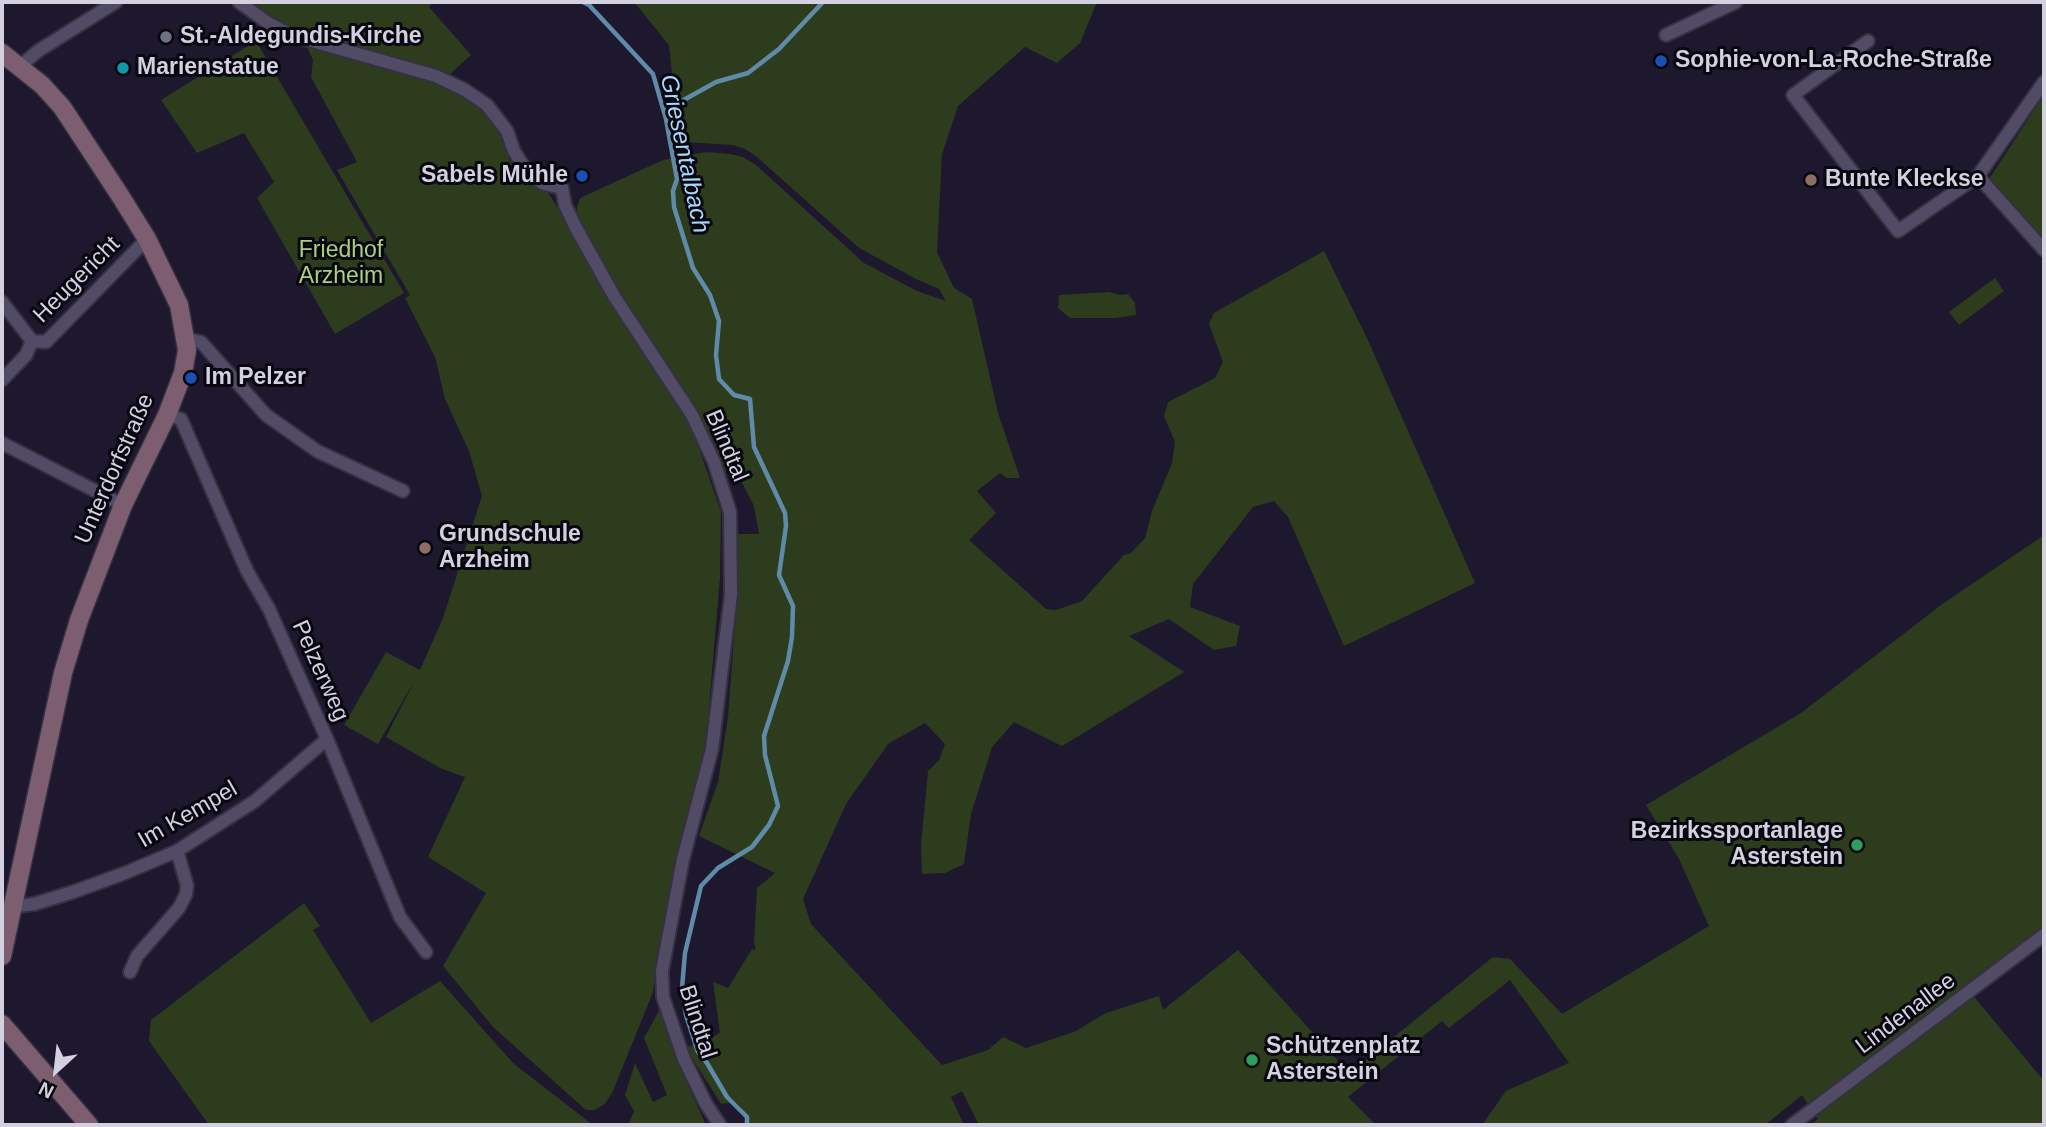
<!DOCTYPE html>
<html>
<head>
<meta charset="utf-8">
<style>
  body { margin:0 }
  #map { position:relative; width:2046px; height:1127px; overflow:hidden; background:#1e182f; font-family:Helvetica,sans-serif }
  canvas { display:block }
  .frame { position:absolute; inset:0; border:4px solid #d3d0df; pointer-events:none }
  .north { position:absolute; left:21px; top:1036px; width:70px; height:70px; -webkit-text-stroke:5px #08060f; paint-order:stroke; rotate:207deg; font-size:19px; font-weight:700; line-height:28px; text-align:center; color:#d3d0df }
  .north::after { content:''; display:block; margin:auto; width:24px; height:32px; background:#d3d0df; clip-path:polygon(50% 0,100% 100%,50% 72%,0 100%) }
</style>
</head>
<body>
<div id="map">
<canvas width="2046" height="1127"></canvas>
<div class="frame"></div>
<div class="north">N</div>
</div>
<script>
const ctx = document.querySelector('canvas').getContext('2d');
ctx.lineJoin = 'round';
function fillPath(path, color) {
  ctx.fillStyle = color;
  ctx.fill(path, 'evenodd');
}
function shape(rows) {
  const path = new Path2D();
  for (const r of rows) {
    path.moveTo(r[0], r[1]);
    for (let i = 2; i < r.length; i += 2) path.lineTo(r[i], r[i + 1]);
  }
  return path;
}
function stroke(path, color, width, dash) {
  ctx.strokeStyle = color;
  ctx.lineWidth = width;
  ctx.lineCap = dash ? 'butt' : 'round';
  ctx.setLineDash(dash || []);
  ctx.stroke(path);
}
function label(font, color, halo, rows, align = 'center') {
  ctx.font = font + ' Helvetica,sans-serif';
  ctx.lineWidth = 6;
  ctx.setLineDash([]);
  ctx.textBaseline = 'middle';
  ctx.strokeStyle = halo;
  ctx.fillStyle = color;
  for (const [text, x, y, turn = 0] of rows) {
    ctx.save();
    ctx.translate(x, y);
    ctx.rotate((+turn || 0) * Math.PI / 180);
    ctx.textAlign = isNaN(turn) ? turn : align;
    if (halo) ctx.strokeText(text, 0, 0);
    ctx.fillText(text, 0, 0);
    ctx.restore();
  }
}
fillPath(shape([
  [245,2,433,2,429,7,471,55,448,76,422,65,294,33],
  [634,2,1097,2,1080,43,1057,63,1025,47,958,106,942,154,937,252,954,288,972,299,998,413,1020,478,1007,478,1000,473,977,491,996,513,969,540,1046,609,1056,610,1082,601,1124,555,1131,553,1145,538,1152,511,1172,463,1175,442,1164,416,1168,402,1215,378,1223,362,1209,324,1214,313,1324,251,1367,338,1475,583,1344,646,1288,517,1274,501,1253,507,1193,584,1190,607,1240,626,1236,646,1214,650,1169,619,1129,636,1184,672,1062,746,1014,722,992,747,971,814,964,864,945,873,922,874,921,845,928,771,939,760,945,744,925,723,888,744,846,804,803,899,811,924,942,1065,988,1050,1003,1037,1026,1048,1076,1031,1106,1013,1159,996,1163,1010,1238,950,1349,1073,1493,957,1510,959,1562,1014,1709,926,1679,859,1646,805,1801,713,1941,605,2044,535,2044,927,1966,987,2044,1081,2044,1125,1810,1125,1818,1119,1802,1095,1765,1125,1482,1125,1506,1091,1569,1063,1510,980,1449,1028,1442,1021,1348,1097,1376,1125,979,1125,962,1091,951,1097,964,1125,748,1125,749,1117,736,1102,721,1104,685,1047,699,1044,720,1033,713,982,728,988,752,949,756,950,754,942,757,888,775,873,699,836,718,782,728,717,736,611,737,534,759,534,754,506,737,473,724,471,713,448,610,282,577,216,577,208,580,198,663,160,706,152,730,154,743,157,756,165,864,263,917,291,946,301,939,289,918,280,859,248,757,157,745,149,733,145,686,142,681,129,674,135,670,126,679,101,672,74,669,45],
  [256,41,404,293,335,334,257,198,274,182,244,133,197,153,161,100],
  [306,45,446,84,477,101,502,135,509,159,516,170,549,194,677,399,691,425,721,512,720,577,706,743,677,856,670,903,658,949,653,992,613,1091,605,1104,594,1110,586,1110,493,1027,443,966,486,893,428,857,465,777,440,768,386,737,415,680,378,744,344,725,386,652,420,670,443,618,482,496,469,451,445,399,435,357,405,298,410,295,337,170,357,162,311,77,313,60],
  [2044,95,2044,240,1989,179],
  [1995,278,2004,291,1959,325,1949,312],
  [1109,292,1120,295,1128,294,1135,303,1136,315,1115,318,1070,318,1058,308,1059,295],
  [304,903,320,926,313,930,371,1023,440,981,514,1064,593,1125,209,1125,149,1041,151,1020],
  [660,1009,688,1085,706,1125,628,1125,634,1111,625,1095,635,1063,653,1102,667,1095,644,1038]
]), '#2c3c1d');
stroke(shape([
  [583,2,589,5,653,74,666,119,677,179,673,191,674,207,693,268,710,295,719,321,716,355,719,379,734,395,750,399,754,447,785,513,786,526,779,575,793,606,792,637,788,661,764,736,765,755,778,806,769,825,752,847,718,868,701,886,685,953,682,988,686,1015,698,1052,707,1063,727,1097,747,1117,747,1125],
  [664,111,716,82,748,73,779,49,823,2]
]), '#608ba8', 4.5);
const street = shape([
  [239,2,268,23,291,35,436,76,465,90,487,105,507,131,514,151,529,175,544,184,562,188,565,205,575,226,614,296,692,415,714,462,730,512,731,595,712,749,683,859,662,971,663,997,684,1059,706,1104,720,1125],
  [1666,35,1736,2],
  [1868,41,1793,95,1898,231,1978,176,2044,82],
  [19,67,38,51,116,2],
  [1978,176,2044,250],
  [2,302,32,341,46,342,147,239],
  [186,339,201,342,266,415,317,451,403,491],
  [2,380,26,355,32,341],
  [167,415,181,419,247,571,269,609,327,739,400,917,426,952],
  [2,443,123,505],
  [11,907,34,904,73,892,125,873,177,851,255,801,327,739],
  [130,972,137,956,179,908,186,894,187,885,177,851],
  [1792,1125,2044,935]
]);
const secondary = shape([
  [2,53,42,85,62,107,121,197,147,239,179,305,187,350,183,373,167,415,123,505,79,620,63,673,2,956],
  [2,1024,89,1125]
]);
stroke(street, '#353142', 16);
stroke(secondary, '#353142', 21);
stroke(street, '#514b65', 12);
stroke(secondary, '#7c5e70', 18);
for (const [x, y, r, color] of [
  [166,37,7,"#6b7280"],
  [1661,61,7,"#1a4fb4"],
  [123,68,7,"#0f9aa8"],
  [582,176,7,"#1a4fb4"],
  [1811,180,7,"#8d6e63"],
  [191,378,7,"#1a4fb4"],
  [425,548,7,"#8d6e63"],
  [1857,845,7,"#2e9e5b"],
  [1252,1060,7,"#2e9e5b"]
]) {
  const dot = new Path2D();
  dot.arc(x, y, r, 0, 2 * Math.PI);
  ctx.fillStyle = color;
  ctx.fill(dot);
  stroke(dot, '#08060f', 2.5);
}
label('bold 23px', '#d3d0df', '#08060f', [
  ["St.-Aldegundis-Kirche",180,37],
  ["Sophie-von-La-Roche-Straße",1675,61],
  ["Marienstatue",137,68],
  ["Sabels Mühle",568,176,"right"],
  ["Bunte Kleckse",1825,180],
  ["Im Pelzer",205,378],
  ["Grundschule",439,535],
  ["Arzheim",439,561],
  ["Bezirkssportanlage",1843,832,"right"],
  ["Asterstein",1843,858,"right"],
  ["Schützenplatz",1266,1047],
  ["Asterstein",1266,1073]
], 'left');
label('23px', '#a8d182', '#08060f', [
  ["Friedhof",341,251],
  ["Arzheim",341,277]
]);
label('23px', '#d3d0df', '#08060f', [
  ["Heugericht",77,280,-45],
  ["Blindtal",726,446,67],
  ["Unterdorfstraße",115,469,-66],
  ["Pelzerweg",320,671,66],
  ["Im Kempel",188,815,-30],
  ["Lindenallee",1906,1014,-37],
  ["Blindtal",697,1022,72]
]);
label('italic 24px', '#a7d9fa', '#08060f', [
  ["Griesentalbach",684,154,78]
]);
</script>
</body>
</html>
